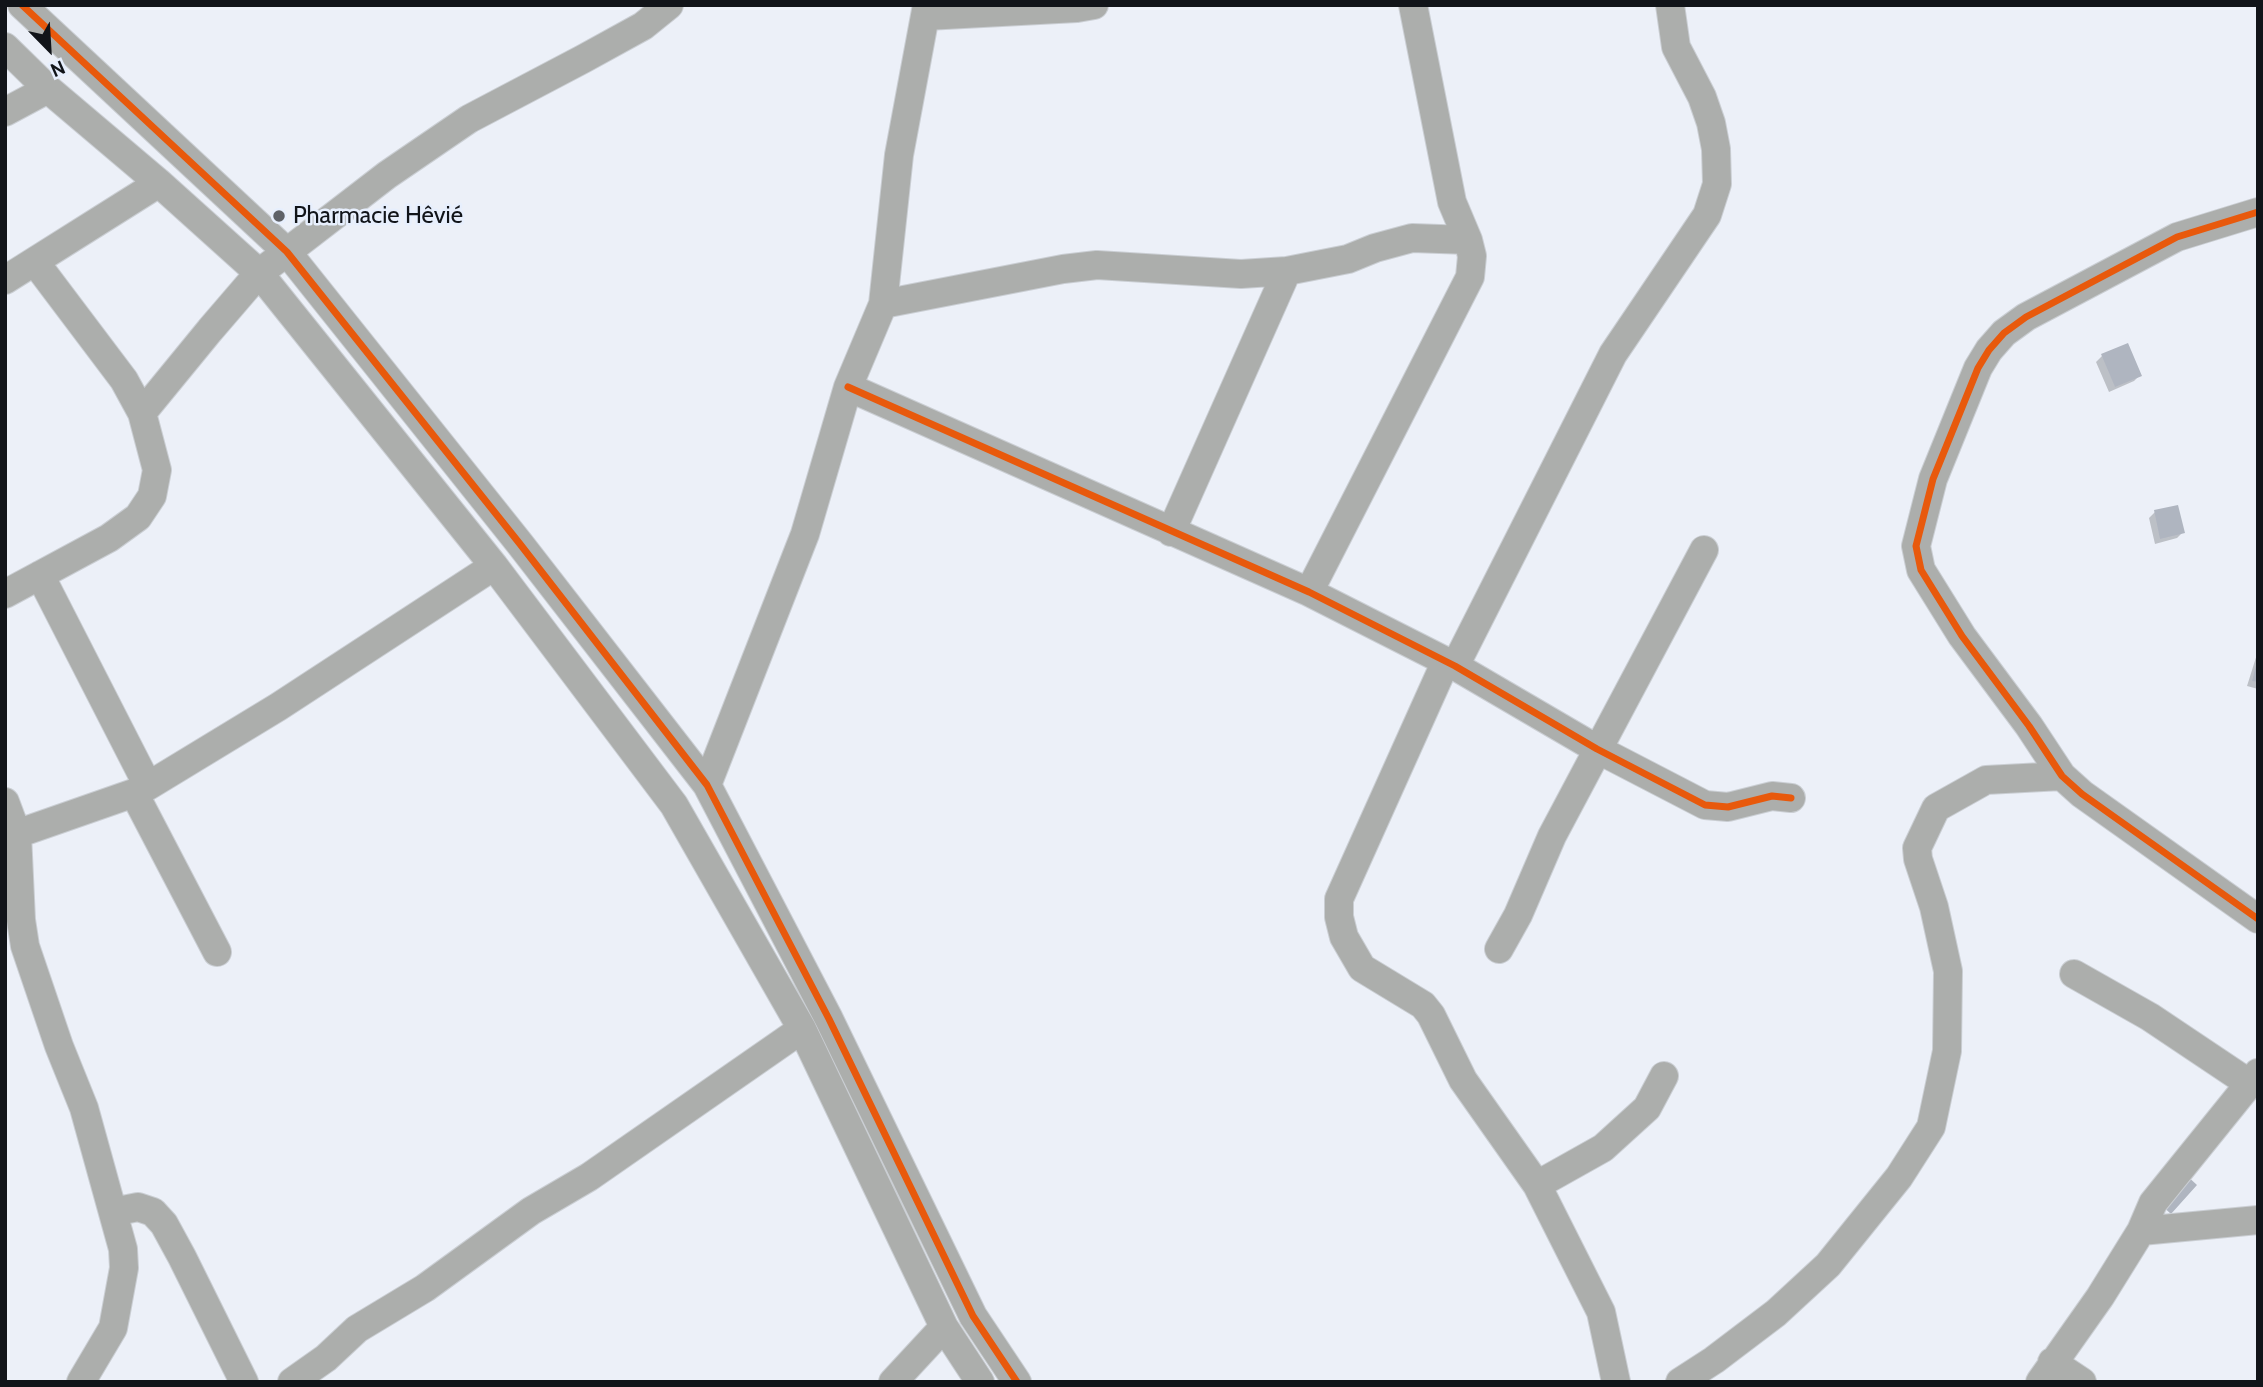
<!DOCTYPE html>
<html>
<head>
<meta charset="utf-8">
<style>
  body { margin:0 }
  #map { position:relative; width:2263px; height:1387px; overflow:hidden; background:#ecf0f8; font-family:Cabin,sans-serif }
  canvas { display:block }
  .frame { position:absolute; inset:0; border:7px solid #111419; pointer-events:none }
  .north { position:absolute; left:14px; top:14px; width:70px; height:70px; -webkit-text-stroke:5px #e7effd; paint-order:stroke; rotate:156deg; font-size:19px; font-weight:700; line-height:28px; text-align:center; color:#111419 }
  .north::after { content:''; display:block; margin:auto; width:24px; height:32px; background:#111419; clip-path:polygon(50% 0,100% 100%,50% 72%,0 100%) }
</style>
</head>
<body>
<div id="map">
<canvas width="2263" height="1387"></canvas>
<div class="frame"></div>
<div class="north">N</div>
</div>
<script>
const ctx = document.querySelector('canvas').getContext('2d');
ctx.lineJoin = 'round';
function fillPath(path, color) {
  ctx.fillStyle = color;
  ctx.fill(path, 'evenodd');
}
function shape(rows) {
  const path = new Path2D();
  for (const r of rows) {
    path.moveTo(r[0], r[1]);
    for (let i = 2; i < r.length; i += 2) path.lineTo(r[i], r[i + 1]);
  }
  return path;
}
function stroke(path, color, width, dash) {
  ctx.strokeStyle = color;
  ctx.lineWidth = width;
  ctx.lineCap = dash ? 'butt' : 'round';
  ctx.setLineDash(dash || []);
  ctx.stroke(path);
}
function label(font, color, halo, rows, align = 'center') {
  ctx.font = font + ' Cabin,sans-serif';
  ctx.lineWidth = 5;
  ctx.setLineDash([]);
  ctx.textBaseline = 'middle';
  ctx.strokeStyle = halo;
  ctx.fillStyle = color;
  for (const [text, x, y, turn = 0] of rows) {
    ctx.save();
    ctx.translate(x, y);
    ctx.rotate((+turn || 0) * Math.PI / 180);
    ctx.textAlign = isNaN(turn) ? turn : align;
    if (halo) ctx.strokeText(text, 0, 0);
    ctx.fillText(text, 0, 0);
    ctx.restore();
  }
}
fillPath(shape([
  [2102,356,2140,375,2134,381,2109,392,2096,362],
  [2155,512,2183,532,2177,538,2155,544,2149,518],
  [2258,651,2258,689,2247,686]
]), '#0003');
fillPath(shape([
  [2128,343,2142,376,2115,387,2101,354],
  [2178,505,2185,533,2160,539,2154,510],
  [2257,662,2258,662,2258,682,2252,681],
  [2184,1173,2197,1185,2171,1214,2158,1202]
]), '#afb5c0');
const minor = shape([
  [22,5,287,252,520,544,707,785,829,1019,973,1316,1017,1382],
  [926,16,1077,8,1094,5],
  [5,47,48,89,159,183,259,273,494,566,674,805,802,1029,944,1327,980,1382],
  [5,112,48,89],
  [2258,212,2177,237,2026,317,2004,333,1989,350,1978,368,1933,479,1916,546,1921,570,1962,636,2029,726,2062,776,2082,794,2258,919],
  [5,280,159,183],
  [883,304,1063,269,1097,265,1241,274,1287,271,1348,259,1375,248,1412,238,1468,240],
  [848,387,1309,592,1455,666,1597,749,1705,805,1728,807,1772,796,1791,798],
  [142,413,210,330,259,273,287,252,387,175,469,119,583,59,643,26,669,5],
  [1171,532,1287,271],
  [40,575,148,786],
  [1309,592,1470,277,1472,256,1468,240,1452,202,1413,5],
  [5,594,109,538,138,517,152,496,157,470,142,413,124,380,35,262],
  [1446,661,1339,899,1339,917,1344,937,1362,968,1423,1005,1431,1015,1463,1080,1537,1185,1601,1312,1616,1382],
  [1455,666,1613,354,1707,215,1717,184,1716,149,1711,123,1702,97,1676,47,1670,5],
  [707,785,805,534,848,387,883,304,899,155,927,5],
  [134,793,217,952],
  [5,802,17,834,21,920,25,946,59,1046,84,1108,123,1249,124,1268,113,1328,81,1382],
  [5,838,134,793,148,786,278,707,494,566],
  [1499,949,1518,915,1552,836,1704,550],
  [2074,974,2150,1017,2250,1084],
  [1537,1185,1603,1148,1647,1108,1664,1076],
  [113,1212,138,1207,153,1212,164,1224,182,1257,244,1382],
  [2141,1231,2258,1220],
  [2052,1362,2082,1382],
  [292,1382,326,1358,357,1329,425,1288,531,1211,589,1177,802,1029],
  [893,1382,944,1327],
  [1680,1382,1714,1360,1776,1313,1828,1265,1899,1177,1931,1127,1947,1051,1948,971,1934,907,1918,859,1917,848,1936,808,1986,780,2062,776],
  [2040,1382,2100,1297,2141,1231,2153,1203,2258,1073]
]);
stroke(minor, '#caced3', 30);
stroke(minor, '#acaeac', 28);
stroke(shape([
  [22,5,287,252,520,544,707,785,829,1019,973,1316,1017,1382],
  [2258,212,2177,237,2026,317,2004,333,1989,350,1978,368,1933,479,1916,546,1921,570,1962,636,2029,726,2062,776,2082,794,2258,919],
  [848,387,1309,592,1455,666,1597,749,1705,805,1728,807,1772,796,1791,798]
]), '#e8590c', 7);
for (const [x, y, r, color] of [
  [279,216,7,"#5e6167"]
]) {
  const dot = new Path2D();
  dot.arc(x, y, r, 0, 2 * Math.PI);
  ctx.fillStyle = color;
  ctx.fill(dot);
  stroke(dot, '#e7effd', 2.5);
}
label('24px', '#111419', '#e7effd', [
  ["Pharmacie Hêvié",293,216]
], 'left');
</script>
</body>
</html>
